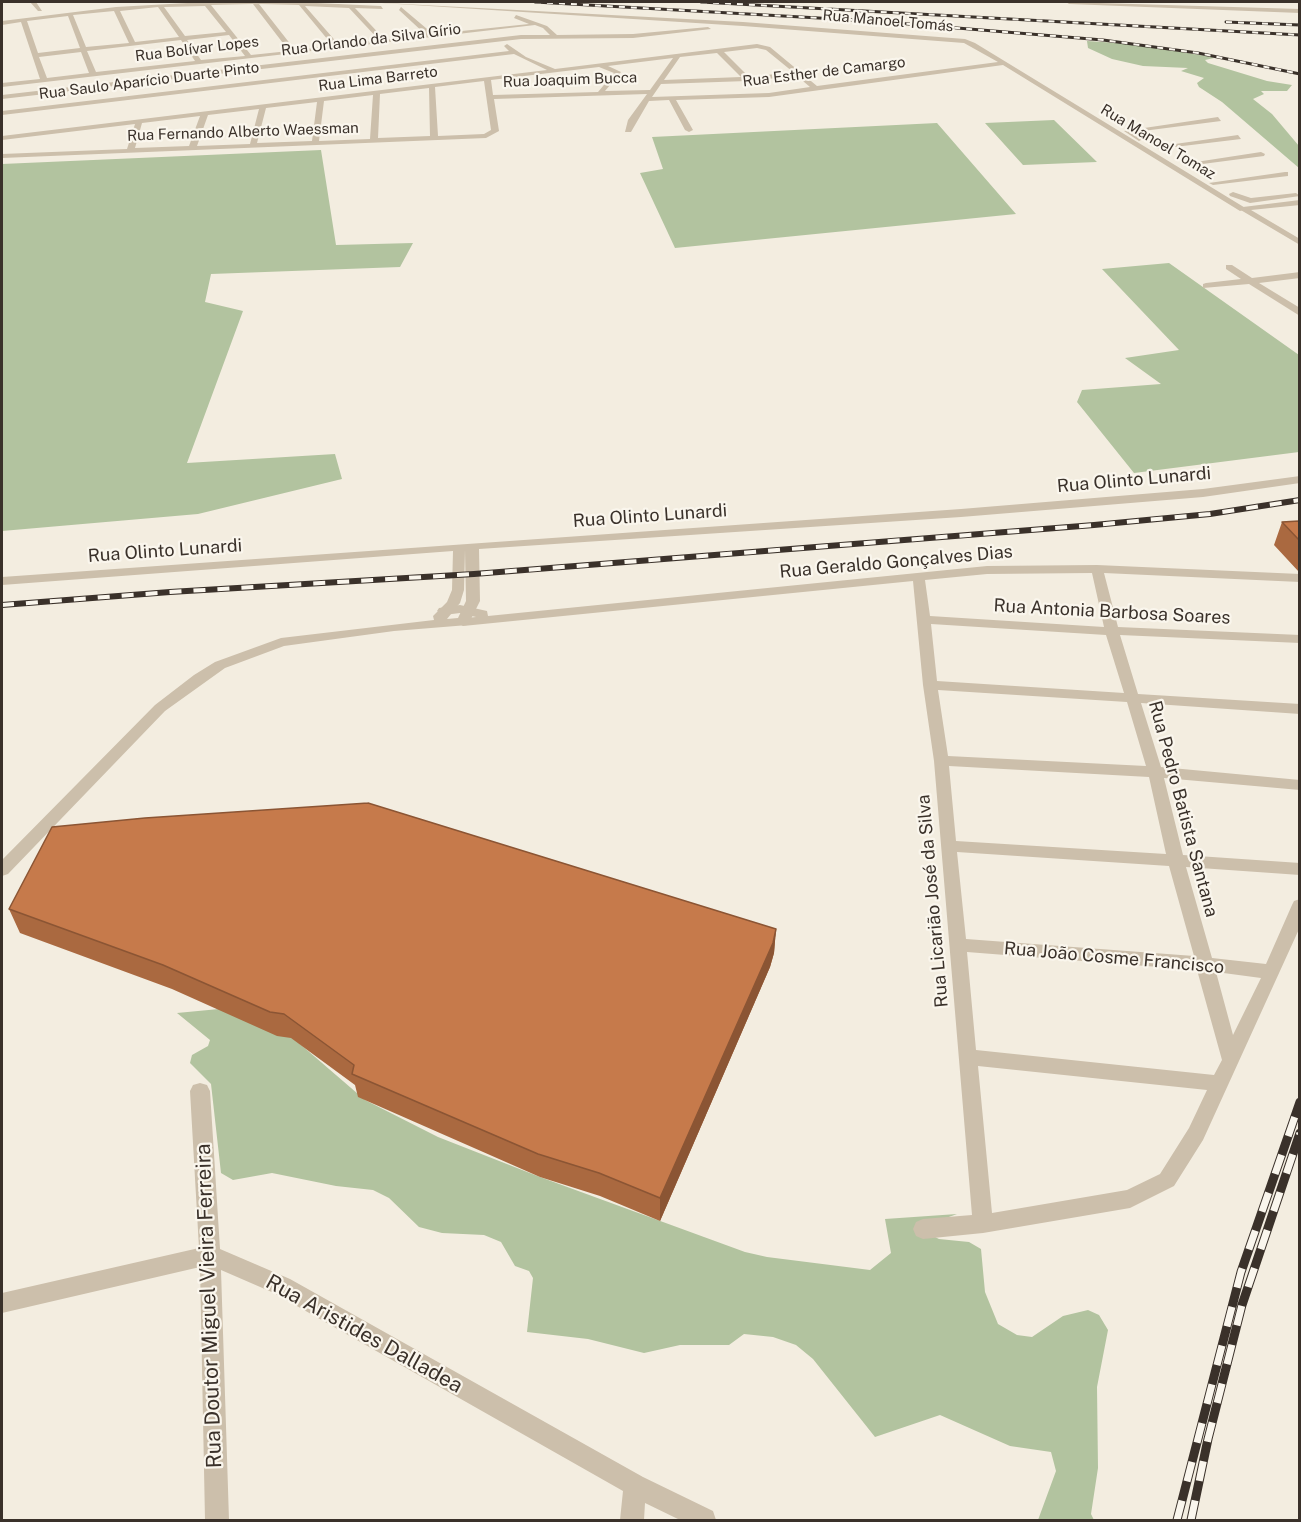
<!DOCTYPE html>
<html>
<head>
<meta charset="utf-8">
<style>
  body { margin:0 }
  #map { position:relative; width:1301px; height:1522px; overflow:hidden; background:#f3ede0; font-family:"Public Sans",sans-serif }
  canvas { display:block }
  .frame { position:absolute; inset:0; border:3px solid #3a312a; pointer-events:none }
</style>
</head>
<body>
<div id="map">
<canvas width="1301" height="1522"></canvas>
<div class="frame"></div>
</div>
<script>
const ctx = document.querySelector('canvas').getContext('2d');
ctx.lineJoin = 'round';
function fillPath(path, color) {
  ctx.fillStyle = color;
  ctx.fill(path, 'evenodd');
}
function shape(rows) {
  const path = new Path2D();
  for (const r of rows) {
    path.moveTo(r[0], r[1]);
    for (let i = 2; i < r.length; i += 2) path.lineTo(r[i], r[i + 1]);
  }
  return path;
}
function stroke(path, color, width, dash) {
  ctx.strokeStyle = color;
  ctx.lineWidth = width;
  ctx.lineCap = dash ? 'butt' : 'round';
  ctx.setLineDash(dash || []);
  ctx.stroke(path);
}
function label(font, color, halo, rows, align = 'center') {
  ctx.font = font + ' "Public Sans",sans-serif';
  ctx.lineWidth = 4.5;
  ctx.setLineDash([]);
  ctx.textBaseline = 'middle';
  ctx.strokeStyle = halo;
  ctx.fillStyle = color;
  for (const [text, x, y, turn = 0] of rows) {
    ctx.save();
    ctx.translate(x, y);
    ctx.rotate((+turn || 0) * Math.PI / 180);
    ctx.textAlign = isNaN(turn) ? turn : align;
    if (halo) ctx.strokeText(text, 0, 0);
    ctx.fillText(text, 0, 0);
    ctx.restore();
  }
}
fillPath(shape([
  [1087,41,1133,44,1212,57,1214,58,1205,60,1208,63,1267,81,1292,85,1287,91,1261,91,1264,94,1253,99,1272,114,1299,146,1299,168,1222,102,1199,87,1197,83,1204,78,1181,71,1188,68,1143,66,1112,59,1088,48],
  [1054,120,1097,162,1023,165,985,123],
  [937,123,1016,214,675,248,640,173,663,169,652,137],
  [321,150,336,245,413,243,400,267,211,274,205,302,243,311,187,463,335,454,342,479,198,514,2,531,2,164],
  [1169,263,1299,355,1299,452,1134,473,1077,402,1082,390,1161,384,1125,358,1179,350,1102,269],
  [219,1009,293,1038,365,1100,438,1137,540,1177,745,1252,767,1257,870,1270,891,1253,885,1219,957,1214,930,1224,927,1233,939,1239,969,1242,981,1249,985,1292,998,1324,1017,1335,1032,1337,1063,1316,1088,1310,1099,1315,1108,1330,1097,1387,1098,1468,1091,1514,1094,1520,1038,1520,1056,1471,1051,1452,1010,1446,940,1415,875,1437,813,1359,796,1345,773,1337,744,1334,729,1345,680,1345,644,1353,588,1339,527,1332,533,1278,529,1271,515,1266,501,1242,484,1235,442,1233,419,1227,389,1198,373,1190,336,1186,272,1173,233,1180,221,1173,211,1084,190,1063,192,1055,208,1046,210,1040,177,1013]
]), '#b2c39f');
fillPath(shape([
  [30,2,36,2,42,11,38,11,30,2],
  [205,2,295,2,381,6,383,9,355,8,385,40,426,35,399,10,401,7,433,34,529,24,514,18,516,15,547,26,557,35,633,34,708,27,711,29,633,38,521,39,2,99,2,95,521,35,550,35,543,28,535,25,2,87,2,83,40,79,21,22,2,25,2,21,116,7,205,2],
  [253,4,289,51,251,55,211,5,253,4],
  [259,4,299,5,333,46,295,50,259,4],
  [205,6,226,32,185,36,164,7,205,6],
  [305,6,349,8,379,40,339,45,305,6],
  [158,7,179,37,135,42,120,11,158,7],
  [114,11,129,43,86,47,73,15,114,11],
  [68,16,80,48,38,53,27,21,68,16],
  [229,35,245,56,201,60,187,40,229,35],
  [181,40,195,61,96,72,87,51,181,40],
  [81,52,89,73,47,78,39,57,81,52],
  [366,2,743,22,965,39,975,43,1247,209,1240,211,1003,65,769,97,676,100,693,130,689,132,685,130,669,100,649,101,631,132,625,132,628,120,647,94,494,99,499,131,486,138,2,158,2,154,127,149,135,124,2,140,2,136,547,70,514,54,2,115,2,111,509,51,504,46,507,44,526,57,555,69,757,44,770,47,817,86,998,62,964,43,743,26,366,2],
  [757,48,766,50,793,72,749,77,724,52,757,48],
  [717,53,741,77,664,80,680,57,717,53],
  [673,58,650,90,605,91,621,72,608,66,673,58],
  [599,67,614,73,598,92,493,95,491,80,599,67],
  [797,76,810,87,769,93,652,97,661,84,747,81,797,76],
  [484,81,491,130,484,134,438,136,435,87,484,81],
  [429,88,430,136,378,138,380,94,429,88],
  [373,95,370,139,319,141,324,101,373,95],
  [317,102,312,141,257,143,266,108,317,102],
  [259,109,250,144,197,146,208,115,259,109],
  [200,116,189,146,135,148,142,123,200,116],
  [1066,2,1300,9,1300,13,1069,4,1066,2],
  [1218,117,1221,121,1135,132,1143,139,1139,141,1124,131,1218,117],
  [1238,135,1241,139,1158,149,1154,147,1238,135],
  [1261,152,1265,154,1264,156,1187,166,1183,164,1261,152],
  [1285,172,1288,172,1288,176,1213,185,1209,183,1285,172],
  [1233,192,1251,198,1296,193,1300,196,1250,203,1230,196,1229,194,1233,192],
  [1226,265,1232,265,1252,278,1300,272,1300,278,1259,283,1300,308,1300,316,1249,284,1203,288,1203,284,1206,283,1241,279,1226,269,1226,265],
  [1097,565,1300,574,1300,582,1104,573,1118,627,1300,635,1300,643,1120,635,1138,694,1300,704,1300,714,1141,703,1161,767,1300,780,1300,790,1164,778,1183,855,1300,863,1300,875,1186,867,1212,958,1266,964,1292,905,1294,901,1300,899,1300,927,1203,1140,1174,1186,1130,1208,983,1233,923,1239,916,1236,913,1229,916,1222,923,1219,972,1215,934,761,923,685,913,581,463,626,456,622,458,619,476,617,460,613,444,615,437,611,439,608,460,605,487,611,488,616,987,566,1097,565],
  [1092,573,1104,627,930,616,925,580,987,574,1092,573],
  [931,624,1106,635,1124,693,937,681,931,624],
  [938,690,1127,702,1146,766,948,756,938,690],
  [949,766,1149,777,1166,854,956,841,949,766],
  [957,852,1169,866,1194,956,966,939,957,852],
  [967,952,1197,970,1222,1060,1214,1075,976,1050,967,952],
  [1216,972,1261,978,1233,1035,1216,972],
  [978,1066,1207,1090,1189,1128,1160,1174,1127,1190,992,1213,978,1066],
  [200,1083,207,1085,210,1091,220,1249,290,1279,643,1477,713,1511,716,1520,680,1520,645,1503,644,1520,620,1520,623,1491,274,1293,221,1270,229,1520,205,1520,200,1267,2,1313,2,1293,199,1248,190,1091,193,1085,200,1083]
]), '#ccbfab');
fillPath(shape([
  [1300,200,1300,205,1251,210,1300,239,1300,245,1239,209,1243,207,1300,200],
  [1300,476,1300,483,1203,497,961,517,479,549,480,601,468,625,394,631,284,646,225,668,165,711,8,874,2,876,2,860,155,705,194,675,215,662,281,638,434,620,433,616,447,602,452,590,453,551,2,585,2,577,961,509,1203,489,1300,476],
  [465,550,466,601,458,618,447,619,460,603,464,590,465,550]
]), '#ccbfab');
const railFar2 = shape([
  [535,2,872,21,1103,40,1198,53,1300,74],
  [701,2,1300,35],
  [1226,22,1300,25]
]);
const railFar1 = shape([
  [2,605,170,592,474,574,1094,525,1210,514,1300,500]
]);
const rail = shape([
  [1177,1520,1241,1272,1300,1102],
  [1191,1520,1208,1439,1242,1305,1300,1133]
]);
stroke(railFar2, '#3a312a', 3);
stroke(railFar1, '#3a312a', 6);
stroke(rail, '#3a312a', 9);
stroke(railFar2, '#faf6ed', 2, [6]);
stroke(railFar1, '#faf6ed', 4, [12]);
stroke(rail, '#faf6ed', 7, [20]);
fillPath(shape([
  [1299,521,1299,572,1274,545,1282,522],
  [9,909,776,929,774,953,770,967,660,1221,600,1196,540,1177,358,1097,355,1085,291,1038,277,1036,172,989,20,933]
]), '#aa6940');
fillPath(shape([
  [776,929,774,953,770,967,660,1221,660,1198]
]), '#8b5534');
const building = shape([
  [1299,521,1299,540,1282,522,1299,521],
  [368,803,776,929,773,943,660,1198,599,1173,538,1154,352,1074,354,1065,284,1014,270,1012,163,965,9,909,52,827,145,818,368,803]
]);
fillPath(building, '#c67a4b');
stroke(building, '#8b5534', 1.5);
label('15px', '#3a312a', '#faf6ed', [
  ["Rua Manoel Tomás",888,21,5],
  ["Rua Orlando da Silva Gírio",371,40,-7],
  ["Rua Bolívar Lopes",197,49,-7],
  ["Rua Esther de Camargo",824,72,-7],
  ["Rua Lima Barreto",378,79,-7],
  ["Rua Joaquim Bucca",570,80,-2],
  ["Rua Saulo Aparício Duarte Pinto",149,81,-7],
  ["Rua Fernando Alberto Waessman",243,132,-2],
  ["Rua Manoel Tomaz",1158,142,31]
]);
label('18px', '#3a312a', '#faf6ed', [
  ["Rua Olinto Lunardi",1134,480,-5],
  ["Rua Olinto Lunardi",650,516,-4],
  ["Rua Olinto Lunardi",165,551,-4],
  ["Rua Geraldo Gonçalves Dias",896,562,-5],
  ["Rua Antonia Barbosa Soares",1112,612,3],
  ["Rua Pedro Batista Santana",1183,809,75],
  ["Rua Licarião José da Silva",933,901,-95],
  ["Rua João Cosme Francisco",1114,958,5]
]);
label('21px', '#3a312a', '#faf6ed', [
  ["Rua Doutor Miguel Vieira Ferreira",209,1306,-92],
  ["Rua Aristides Dalladea",364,1334,29]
]);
</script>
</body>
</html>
